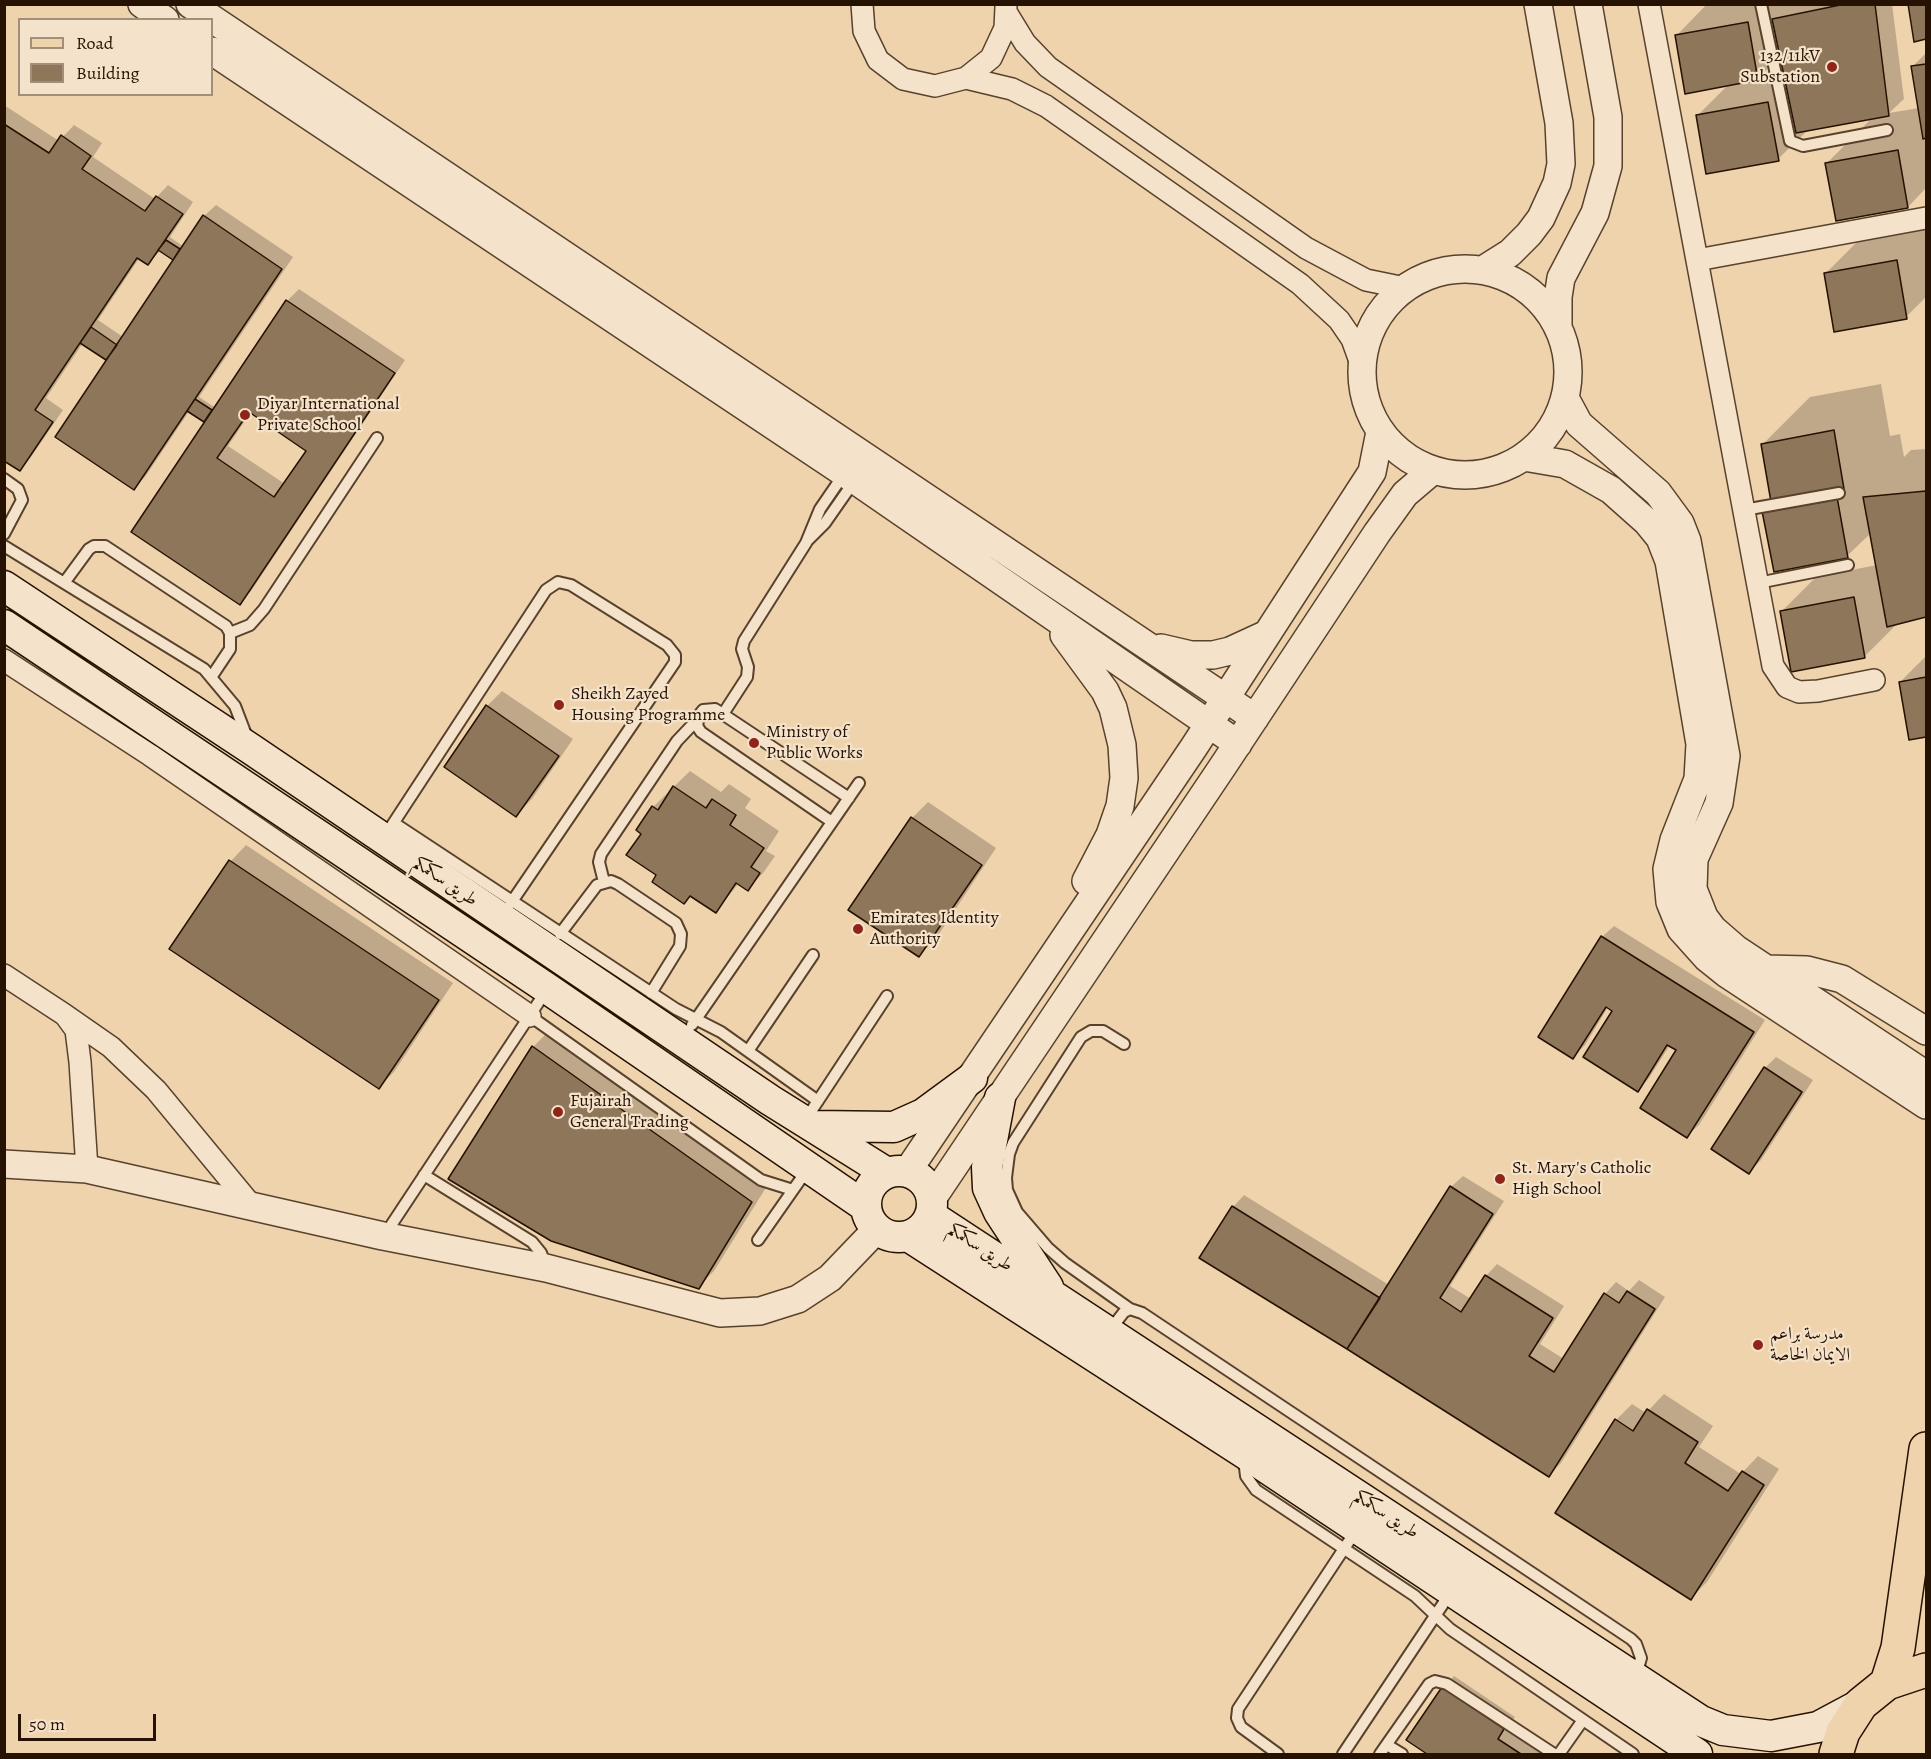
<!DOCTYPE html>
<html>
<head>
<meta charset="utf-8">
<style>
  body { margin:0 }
  #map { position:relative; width:1931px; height:1759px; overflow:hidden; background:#efd3ad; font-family:Alegreya,serif }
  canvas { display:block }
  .frame { position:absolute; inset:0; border:6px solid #251202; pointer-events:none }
  .legend { position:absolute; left:18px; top:18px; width:195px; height:78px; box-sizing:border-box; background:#f5e2ca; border:2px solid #a28f7a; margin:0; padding:8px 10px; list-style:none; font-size:18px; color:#251202 }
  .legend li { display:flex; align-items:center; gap:12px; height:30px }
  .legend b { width:30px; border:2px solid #a28f7a }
  .scale { position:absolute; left:18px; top:1714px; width:138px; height:27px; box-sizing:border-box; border:3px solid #251202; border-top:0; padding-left:8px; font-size:18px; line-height:21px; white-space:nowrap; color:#251202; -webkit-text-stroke:4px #f5e2ca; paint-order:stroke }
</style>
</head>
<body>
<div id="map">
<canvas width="1931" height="1759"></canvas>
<div class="frame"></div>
<ul class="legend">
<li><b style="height:8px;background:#efd3ad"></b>Road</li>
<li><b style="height:16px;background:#8e765b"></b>Building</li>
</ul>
<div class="scale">50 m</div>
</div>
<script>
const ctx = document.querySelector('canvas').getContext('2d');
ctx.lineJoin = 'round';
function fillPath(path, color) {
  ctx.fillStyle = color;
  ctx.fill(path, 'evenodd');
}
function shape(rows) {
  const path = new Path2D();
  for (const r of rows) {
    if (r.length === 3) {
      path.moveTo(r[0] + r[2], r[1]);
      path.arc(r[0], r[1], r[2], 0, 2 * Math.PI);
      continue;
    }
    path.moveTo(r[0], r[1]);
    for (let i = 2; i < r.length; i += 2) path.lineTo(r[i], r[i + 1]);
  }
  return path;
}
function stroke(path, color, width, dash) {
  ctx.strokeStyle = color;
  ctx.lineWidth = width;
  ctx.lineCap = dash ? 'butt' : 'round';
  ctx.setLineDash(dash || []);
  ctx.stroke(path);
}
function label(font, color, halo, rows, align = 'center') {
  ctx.font = font + ' Alegreya,Amiri,serif';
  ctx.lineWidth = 4.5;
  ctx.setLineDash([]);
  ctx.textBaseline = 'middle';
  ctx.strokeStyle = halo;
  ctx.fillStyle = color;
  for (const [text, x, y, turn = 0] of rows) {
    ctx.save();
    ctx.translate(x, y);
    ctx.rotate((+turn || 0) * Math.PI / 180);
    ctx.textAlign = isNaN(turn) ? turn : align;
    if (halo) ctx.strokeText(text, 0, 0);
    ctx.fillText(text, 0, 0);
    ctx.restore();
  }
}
fillPath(shape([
  [1707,4,1892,4,1904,99,1889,113,1919,108,1912,67,1926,53,1926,188,1908,207,1827,163,1873,117,1809,129,1778,159,1697,116,1729,84,1677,35],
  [1781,55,1784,72,1760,76],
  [4,105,59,141,74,125,102,143,93,157,155,199,168,185,193,202,170,237,184,247,204,216,216,205,293,257,199,397,216,408,287,301,299,289,405,360,251,591,240,603,208,416,204,420,190,410,145,477,134,488,108,360,83,343,46,398,63,410,31,457,20,469,4,459],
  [161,250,175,259,123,337,98,320,140,257,148,263],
  [251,412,308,450,285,484,228,446],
  [1926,227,1926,297,1906,317,1825,274,1860,239],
  [1881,384,1890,436,1900,434,1904,457,1911,450,1926,449,1926,615,1898,623,1865,656,1782,611,1816,577,1877,565,1871,533,1847,556,1773,502,1763,444,1810,397],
  [1926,656,1926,736,1910,738,1900,682],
  [502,691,573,739,532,799,516,815,487,706],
  [690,771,721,792,729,784,751,799,745,808,779,831,766,851,775,856,763,873,748,889,739,883,716,911,658,875,643,833,653,807],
  [928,802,996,848,935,940,919,955,912,818],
  [246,845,453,983,394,1072,379,1087,171,949,231,861],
  [1614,926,1765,1020,1699,1125,1687,1136,1678,1050,1670,1045,1649,1078,1638,1090,1614,1011,1608,1007,1585,1045,1573,1057,1602,937],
  [549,1031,767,1186,714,1271,698,1287,533,1047],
  [1776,1057,1813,1080,1761,1160,1749,1172,1765,1068],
  [1463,1176,1504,1201,1450,1286,1471,1299,1486,1276,1497,1264,1564,1306,1540,1344,1564,1359,1605,1294,1616,1282,1629,1291,1639,1280,1665,1297,1561,1463,1549,1475,1233,1207,1244,1195,1389,1285,1451,1187],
  [1664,1394,1713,1426,1699,1447,1741,1474,1758,1456,1779,1469,1707,1582,1691,1598,1616,1420,1632,1404,1646,1413],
  [1454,1676,1515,1717,1508,1727,1550,1754,1430,1754,1408,1740,1443,1688]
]), '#0003');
const building = shape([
  [1845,4,1875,4,1889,116,1796,133,1772,19,1845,4],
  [1908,4,1926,4,1926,39,1914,42,1908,4],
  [1748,22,1758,80,1685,94,1675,35,1748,22],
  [1926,64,1926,138,1923,139,1911,66,1926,64],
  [1768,102,1779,161,1706,174,1696,115,1768,102],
  [4,124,49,153,61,135,91,156,82,169,145,211,156,196,183,214,148,265,137,258,35,410,53,422,20,471,4,461,4,124],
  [1898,150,1908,208,1836,221,1825,163,1898,150],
  [203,215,282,269,134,490,55,437,203,215],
  [166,240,180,249,173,260,158,250,166,240],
  [1897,260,1907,319,1834,332,1824,273,1897,260],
  [286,300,395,373,240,605,131,532,286,300],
  [249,412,306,451,274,497,217,458,249,412],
  [91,327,117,345,106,360,80,343,91,327],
  [195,399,212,410,204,422,187,411,195,399],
  [1834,430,1844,489,1771,502,1761,444,1834,430],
  [1926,491,1926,617,1887,627,1863,497,1926,491],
  [1837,497,1848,558,1774,572,1762,511,1837,497],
  [1854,597,1865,658,1791,672,1780,611,1854,597],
  [1926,677,1926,737,1909,740,1899,682,1926,677],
  [486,705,559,756,516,817,444,767,486,705],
  [673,786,706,808,712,799,736,815,730,825,764,848,751,867,760,873,748,891,736,883,716,913,690,896,684,904,652,882,656,875,626,855,641,834,636,830,652,806,658,810,673,786],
  [911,817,982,865,919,957,848,910,911,817],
  [229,860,439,1000,379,1089,169,949,229,860],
  [1601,936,1754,1032,1687,1138,1640,1108,1676,1050,1667,1045,1638,1092,1583,1057,1612,1011,1606,1007,1573,1059,1538,1037,1601,936],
  [532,1046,752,1202,699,1289,551,1241,448,1179,532,1046],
  [1764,1067,1802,1092,1749,1174,1711,1149,1764,1067],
  [1450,1186,1493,1214,1440,1298,1461,1312,1485,1275,1553,1318,1529,1356,1554,1372,1604,1293,1619,1303,1627,1291,1655,1309,1549,1477,1347,1349,1450,1186],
  [1232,1206,1380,1298,1347,1349,1199,1258,1232,1206],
  [1647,1409,1698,1442,1685,1463,1728,1491,1742,1471,1764,1485,1691,1600,1555,1513,1615,1419,1633,1431,1647,1409],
  [1442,1687,1504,1729,1498,1739,1521,1754,1427,1754,1406,1740,1442,1687]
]);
fillPath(building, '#8e765b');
stroke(building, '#251202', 1.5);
const service = shape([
  [1761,4,1790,141,1803,146,1887,130],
  [4,479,18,489,22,500,4,534],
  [1744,510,1839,493],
  [808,540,825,523,855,480],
  [4,546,204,669,235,706,248,740],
  [64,583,89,549,94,546,105,546,226,626,230,633,230,649,212,676],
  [1758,583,1848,565],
  [230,633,250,625,264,609,377,438],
  [723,714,747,677,748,667,742,649,744,641,806,543,820,509,844,474],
  [832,822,701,732,697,726,699,715,703,710,715,709,849,798],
  [394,823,676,1009,721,1032,818,1101],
  [385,836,546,590,558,582,571,585,667,645,675,655,675,662,511,903],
  [604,882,599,862,601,854,677,741,697,720],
  [560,934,597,885,611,881,618,884,676,923,681,934,680,946,651,993],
  [530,1016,761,1180,793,1190],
  [692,1025,859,783],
  [1124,1044,1103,1031,1091,1031,1081,1037,1013,1143,1009,1154,1006,1178,1007,1190,1017,1212,1048,1248,1065,1263,1130,1309],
  [748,1051,813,955],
  [806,1119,887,996],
  [424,1175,532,1242,541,1253,546,1266],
  [384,1236,546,991],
  [758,1240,807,1170],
  [1110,1330,1124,1312,1130,1309,1142,1313,1631,1639,1636,1644,1641,1658,1636,1676],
  [1244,1460,1246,1476,1256,1490,1415,1596,1450,1629,1633,1754],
  [1387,1745,1402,1754],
  [1278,1754,1241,1727,1237,1718,1238,1709,1357,1529],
  [1343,1754,1451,1592],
  [1380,1754,1429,1684,1435,1681,1447,1684,1554,1754],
  [1559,1754,1583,1720]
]);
const minor = shape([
  [862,4,864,31,878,60,903,79,935,86,966,78,991,58,1005,28,1006,7],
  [1649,4,1773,666,1787,687,1799,692,1818,691,1874,680],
  [1006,12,1025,43,1048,67,1306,248,1366,280,1405,288],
  [966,78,1012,89,1046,106,1300,284,1339,320,1352,339,1361,364],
  [1697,260,1926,218],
  [4,660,150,755,530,1016],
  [4,975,65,1015,76,1030,80,1062,87,1169],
  [65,1015,111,1047,156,1090,251,1205]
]);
const tertiary = shape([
  [142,4,165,20],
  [190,4,1255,718],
  [212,51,855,480,1238,744],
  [1465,372,103],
  [1483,270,1510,253,1529,234,1541,218,1557,183,1561,164,1559,123,1538,4],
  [1558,328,1558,297,1561,278,1595,213,1608,166,1608,117,1588,4],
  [1565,398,1579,424,1658,493,1680,523,1687,541,1726,756,1719,803,1694,859,1693,889,1704,917,1713,929,1736,949,1926,1075],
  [1524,457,1565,464,1611,490,1647,522,1660,538,1669,561,1700,744,1698,779,1674,840,1667,869,1670,902,1681,929,1707,958,1727,974,1926,1105],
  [1064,635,1105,691,1113,708,1122,745,1124,778,1120,806,1110,835,1086,881],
  [1161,648,1191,655,1213,655,1230,651,1267,634],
  [1766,969,1807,970,1842,979,1926,1031],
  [4,1164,87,1169,383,1236,546,1268,720,1313,760,1311,798,1299,830,1278,877,1229],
  [907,1172,1194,747,1372,472,1380,432],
  [932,1199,1223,766,1377,533,1405,494,1432,471]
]);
const secondary = shape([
  [4,586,251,749,770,1100,887,1173],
  [4,625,548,989,866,1207],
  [1000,1098,987,1167,988,1188,999,1212,1048,1287],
  [813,1126,894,1127,923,1114,972,1078],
  [899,1204,33],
  [930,1215,1701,1721,1723,1730,1771,1736,1818,1727,1861,1704],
  [908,1236,1244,1453,1697,1754]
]);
const primary = shape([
  [1887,1683,1898,1648,1926,1449],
  [1836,1754,1843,1732,1861,1704,1887,1683,1926,1670]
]);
stroke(service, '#58422d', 14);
stroke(minor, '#58422d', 24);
stroke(tertiary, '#58422d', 30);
stroke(secondary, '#251202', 33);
stroke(primary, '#251202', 36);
stroke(service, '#f5e2ca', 10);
stroke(minor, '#f5e2ca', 21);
stroke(tertiary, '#f5e2ca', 27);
stroke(secondary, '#f5e2ca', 30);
stroke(primary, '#efd3ad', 33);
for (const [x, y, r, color] of [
  [1832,67,6,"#8f2418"],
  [245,415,6,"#8f2418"],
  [559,705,6,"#8f2418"],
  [754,743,6,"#8f2418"],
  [858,929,6,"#8f2418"],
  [558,1112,6,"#8f2418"],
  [1500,1179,6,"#8f2418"],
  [1758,1345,6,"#8f2418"]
]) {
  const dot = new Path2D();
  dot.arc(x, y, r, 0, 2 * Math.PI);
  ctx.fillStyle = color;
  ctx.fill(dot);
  stroke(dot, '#f5e2ca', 2);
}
label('18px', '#251202', '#f5e2ca', [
  ["132/11kV",1820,57,"right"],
  ["Substation",1820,78,"right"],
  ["Diyar International",257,405],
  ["Private School",257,426],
  ["Sheikh Zayed",571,695],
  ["Housing Programme",571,716],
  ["Ministry of",766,733],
  ["Public Works",766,754],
  ["Emirates Identity",870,919],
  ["Authority",870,940],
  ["Fujairah",570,1102],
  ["General Trading",570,1123],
  ["St. Mary's Catholic",1512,1169],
  ["High School",1512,1190],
  ["مدرسة براعم",1770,1335],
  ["الايمان الخاصة",1770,1356]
], 'left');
label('18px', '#251202', '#f5e2ca', [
  ["طريق سكمكم",445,882,34],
  ["طريق سكمكم",980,1248,33],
  ["طريق سكمكم",1386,1515,33]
]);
</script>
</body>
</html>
